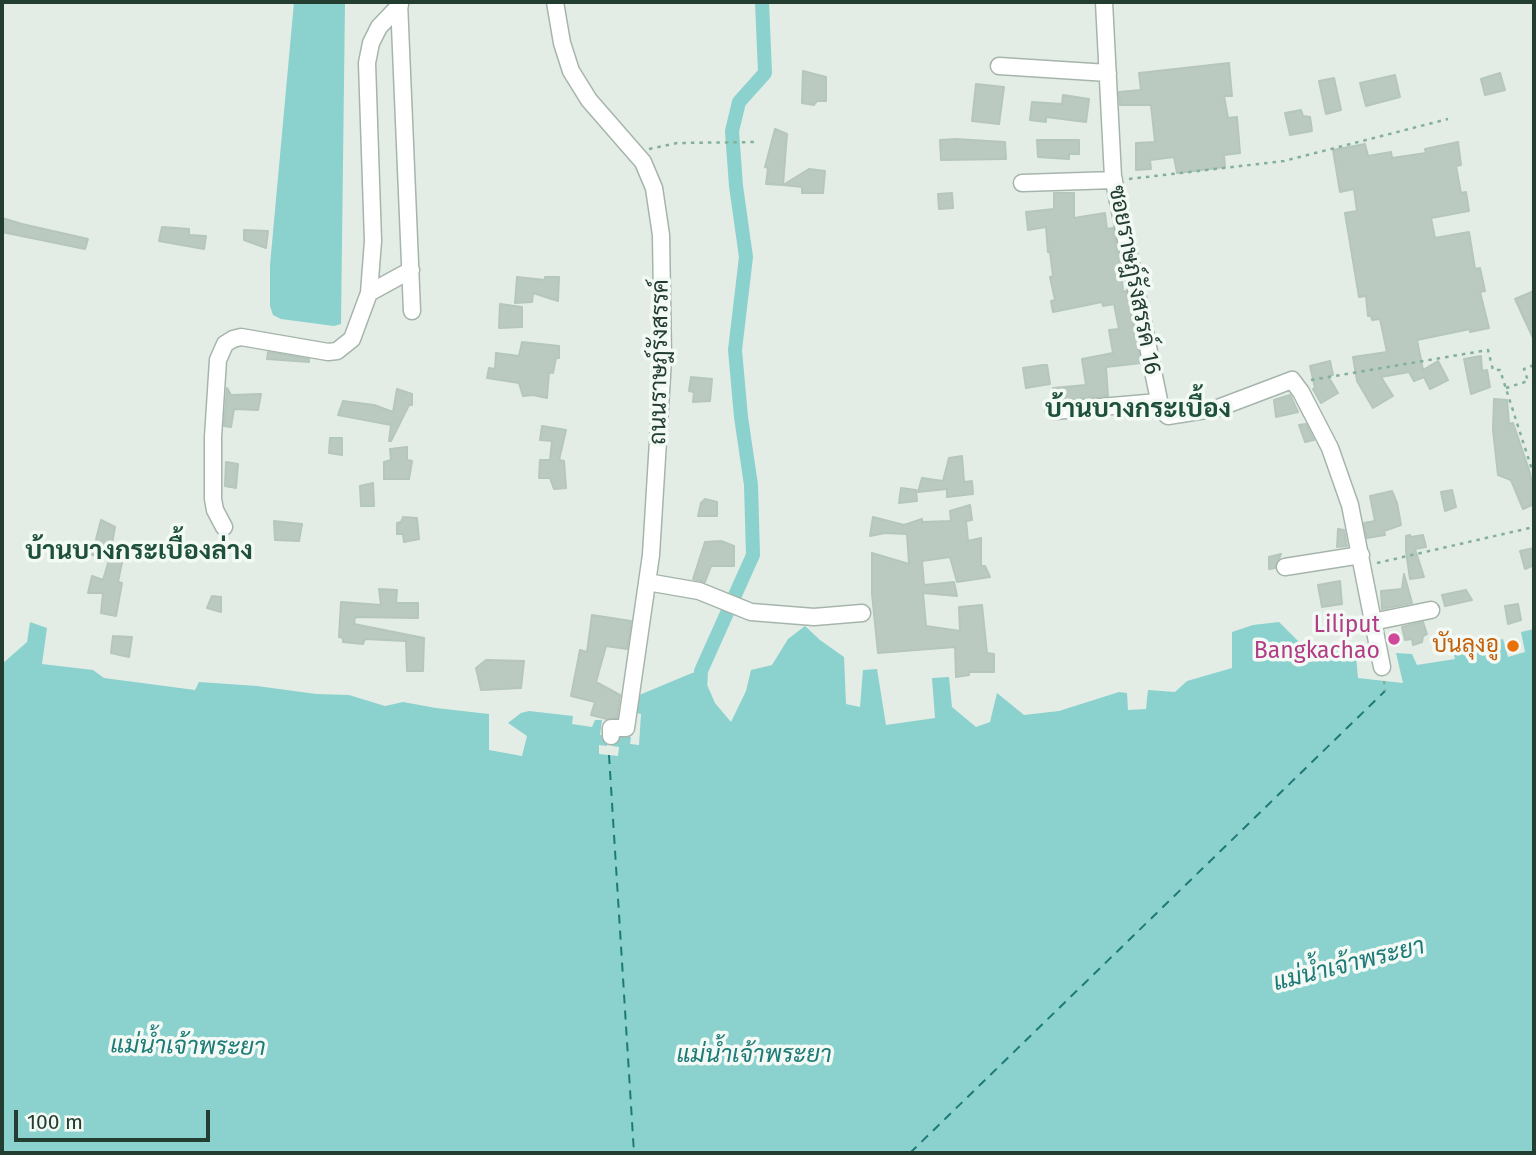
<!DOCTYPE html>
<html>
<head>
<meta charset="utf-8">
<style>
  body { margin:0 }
  #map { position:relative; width:1536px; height:1155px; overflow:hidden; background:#e3ede6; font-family:"Fira Sans",sans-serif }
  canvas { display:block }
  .frame { position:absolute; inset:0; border:4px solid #233e31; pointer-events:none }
  .scale { position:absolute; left:14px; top:1110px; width:196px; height:32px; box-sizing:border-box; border:4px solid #233e31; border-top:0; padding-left:9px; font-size:21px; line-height:24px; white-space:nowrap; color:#233e31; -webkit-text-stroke:5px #f3f9f5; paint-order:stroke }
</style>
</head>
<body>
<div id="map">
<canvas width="1536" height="1155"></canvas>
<div class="frame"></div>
<div class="scale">100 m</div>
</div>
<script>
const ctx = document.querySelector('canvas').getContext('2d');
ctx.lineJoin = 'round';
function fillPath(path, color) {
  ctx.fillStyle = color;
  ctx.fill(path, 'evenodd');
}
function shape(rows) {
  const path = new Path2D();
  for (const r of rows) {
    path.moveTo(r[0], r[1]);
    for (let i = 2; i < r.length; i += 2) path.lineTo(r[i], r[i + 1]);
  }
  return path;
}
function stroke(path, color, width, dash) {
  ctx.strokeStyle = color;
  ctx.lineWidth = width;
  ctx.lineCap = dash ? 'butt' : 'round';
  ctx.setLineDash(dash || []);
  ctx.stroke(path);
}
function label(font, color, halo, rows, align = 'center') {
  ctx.font = font + ' "Fira Sans",Sarabun,sans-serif';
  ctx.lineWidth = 7;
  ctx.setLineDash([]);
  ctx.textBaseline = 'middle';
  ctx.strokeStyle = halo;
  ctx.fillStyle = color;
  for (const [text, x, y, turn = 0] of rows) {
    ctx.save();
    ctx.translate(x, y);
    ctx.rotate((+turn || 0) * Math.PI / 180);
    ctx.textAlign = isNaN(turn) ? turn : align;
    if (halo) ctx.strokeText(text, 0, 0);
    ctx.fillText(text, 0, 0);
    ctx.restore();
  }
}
fillPath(shape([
  [294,2,345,2,341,324,334,326,281,319,273,315,270,306,270,265],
  [30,622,47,628,42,664,93,670,104,678,195,690,199,682,257,686,316,694,349,695,385,706,403,702,436,708,489,714,489,750,522,756,527,736,508,723,521,713,529,711,573,716,572,724,592,727,595,720,602,720,600,735,631,737,630,744,639,745,641,714,636,713,637,696,692,673,701,671,715,703,731,722,746,691,751,670,772,665,788,639,805,626,820,640,844,657,846,704,860,707,863,670,877,669,886,725,935,718,932,678,949,677,952,707,976,727,990,722,997,693,1024,715,1059,711,1119,692,1127,693,1128,710,1146,709,1148,690,1175,692,1187,681,1232,668,1232,632,1253,625,1279,622,1299,642,1306,663,1328,658,1332,643,1355,645,1358,678,1403,683,1396,653,1412,654,1417,665,1455,659,1453,652,1503,639,1508,657,1525,652,1521,632,1534,629,1534,1153,2,1153,2,664,27,642]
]), '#8bd1ce');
fillPath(shape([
  [608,735,613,736,612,746,619,747,618,756,599,754,599,745,607,746]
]), '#e3ede6');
stroke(shape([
  [700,690,701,671,753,555,751,485,741,417,735,350,746,257,736,186,732,131,739,102,765,73,762,2]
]), '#8bd1ce', 14);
stroke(shape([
  [609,755,634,1153],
  [910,1153,1385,691]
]), '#1d7a76', 2, [9, 7]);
const building = shape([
  [1229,63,1232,96,1224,96,1228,118,1237,117,1240,153,1224,155,1225,167,1177,173,1174,157,1150,160,1151,169,1136,170,1136,143,1155,142,1151,105,1120,105,1119,92,1141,90,1139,73,1229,63],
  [803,71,826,77,826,101,817,101,814,105,802,103,803,71],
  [1500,73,1505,90,1485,95,1481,79,1500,73],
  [1395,75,1400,97,1366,106,1360,83,1395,75],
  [1334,78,1341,110,1326,114,1319,81,1334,78],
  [976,84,1004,87,999,124,972,121,976,84],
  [1063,95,1089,99,1086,122,1046,117,1046,122,1030,120,1032,102,1062,104,1063,95],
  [1301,110,1303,116,1310,117,1312,131,1290,135,1285,113,1301,110],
  [775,129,787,134,783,185,766,184,768,168,765,167,775,129],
  [955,139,1005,142,1006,159,941,160,940,140,955,139],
  [1037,140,1079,140,1079,154,1069,154,1069,159,1038,157,1037,140],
  [1458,142,1461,165,1456,166,1461,193,1466,192,1469,211,1431,218,1435,238,1469,232,1475,269,1480,268,1485,291,1480,292,1489,328,1470,332,1470,329,1417,340,1423,370,1438,361,1448,380,1430,389,1424,377,1414,381,1409,372,1381,377,1393,396,1373,408,1357,381,1353,357,1387,352,1380,319,1372,320,1371,316,1368,316,1366,296,1359,297,1345,213,1357,211,1354,189,1340,192,1333,150,1365,144,1368,156,1391,152,1392,158,1426,153,1425,149,1458,142],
  [809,169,825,171,823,193,802,193,802,187,783,185,809,169],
  [952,193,953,208,939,209,938,194,952,193],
  [1054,193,1074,193,1074,218,1105,213,1107,229,1113,228,1121,269,1123,292,1126,291,1141,363,1106,367,1108,396,1053,401,1053,388,1086,385,1082,359,1113,353,1109,330,1119,329,1114,304,1103,306,1102,302,1053,312,1051,301,1055,300,1050,277,1053,276,1050,252,1048,252,1046,227,1028,230,1026,212,1054,209,1054,193],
  [2,218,22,224,88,239,85,249,2,232,2,218],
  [162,227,189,229,189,235,206,236,204,249,159,241,162,227],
  [244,230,268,231,266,248,244,240,244,230],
  [517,277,545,280,545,277,559,277,558,301,533,293,532,302,515,303,517,277],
  [1534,291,1534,340,1515,299,1534,291],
  [500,304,522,307,522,327,499,328,500,304],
  [522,342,559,346,559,358,556,358,553,373,549,372,547,398,533,395,523,396,519,383,487,378,489,368,495,369,496,353,519,356,522,342],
  [268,352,309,359,309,362,267,359,268,352],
  [1481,356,1482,371,1487,370,1490,387,1471,394,1464,359,1481,356],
  [1330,361,1333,375,1328,376,1338,393,1321,403,1313,389,1315,388,1310,366,1330,361],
  [1043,365,1047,365,1050,384,1026,388,1023,368,1043,365],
  [691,377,712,379,710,401,693,402,694,392,689,391,691,377],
  [227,388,231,395,261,394,258,410,234,409,231,427,224,426,227,388],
  [397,389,412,394,412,405,409,405,391,441,389,441,391,425,338,415,343,401,374,405,393,412,397,389],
  [1290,395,1298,412,1276,417,1274,400,1290,395],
  [1494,399,1507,400,1509,424,1513,423,1529,470,1534,490,1534,504,1523,509,1511,480,1498,475,1493,430,1494,399],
  [1306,424,1314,440,1305,442,1299,425,1306,424],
  [542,426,566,430,559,460,564,461,566,488,554,489,550,478,539,478,540,460,550,460,552,441,540,440,542,426],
  [330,438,342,438,342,455,329,453,330,438],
  [407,447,407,460,412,461,409,479,384,479,384,462,391,460,390,449,407,447],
  [962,456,964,482,972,481,973,494,947,497,947,489,918,492,922,478,943,481,949,458,962,456],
  [226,462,238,464,236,488,225,486,226,462],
  [373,483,374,506,361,506,360,486,373,483],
  [901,488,916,490,917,501,899,503,901,488],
  [1452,490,1456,507,1445,511,1441,492,1452,490],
  [1392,491,1397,503,1401,525,1384,531,1385,535,1367,538,1364,523,1375,521,1370,496,1392,491],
  [705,499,717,502,717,516,698,516,701,503,705,499],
  [970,505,972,520,966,521,968,541,981,538,981,566,985,566,990,577,957,582,950,557,922,561,924,585,954,582,957,596,923,593,926,626,960,631,959,607,982,605,987,653,994,654,994,672,969,672,969,675,956,677,955,647,878,653,872,594,872,553,909,564,907,534,885,533,870,536,873,517,904,525,922,519,922,522,951,521,950,511,970,505],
  [403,517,417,518,419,539,404,542,403,534,397,534,397,523,401,522,403,517],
  [101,520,115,527,112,544,125,548,118,582,122,583,116,616,101,613,103,593,88,593,92,576,103,580,110,557,92,555,101,520],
  [274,521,302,524,299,541,275,540,274,521],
  [1338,529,1344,530,1347,546,1337,547,1338,529],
  [1410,535,1411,537,1423,535,1426,547,1415,549,1424,577,1410,579,1406,551,1406,536,1410,535],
  [721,541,734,546,734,566,711,566,705,582,693,579,705,542,721,541],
  [1534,548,1534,565,1525,569,1520,551,1534,548],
  [1281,554,1275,568,1269,569,1269,557,1281,554],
  [1404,574,1412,603,1382,609,1381,591,1402,589,1404,574],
  [1340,581,1342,604,1322,607,1318,585,1340,581],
  [379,589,397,590,396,603,418,603,418,618,355,617,354,624,424,638,423,671,407,671,406,641,365,639,363,644,343,642,343,638,339,637,341,602,381,605,379,589],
  [1466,590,1472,600,1445,606,1442,595,1466,590],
  [212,596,221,597,221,612,207,608,212,596],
  [1518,604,1521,620,1508,624,1505,606,1518,604],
  [592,615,631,621,627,649,606,646,596,682,620,695,617,718,607,719,591,715,595,702,571,696,580,650,587,652,592,615],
  [1423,622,1427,634,1423,636,1422,642,1413,645,1412,639,1405,640,1402,627,1423,622],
  [113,636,132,637,129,657,111,653,113,636],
  [486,660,524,661,521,688,481,690,476,668,486,660]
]);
fillPath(building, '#bbcac1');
stroke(building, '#b5c6bc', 2);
const minor = shape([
  [399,2,412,311],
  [555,2,562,43,571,71,589,100,643,162,654,188,661,235,663,359,651,555,626,728,611,728,611,736],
  [1104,2,1113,177,1161,410,1168,416,1218,408,1292,380,1301,392,1330,448,1350,505,1382,667],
  [999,66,1108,73],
  [1022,183,1114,180],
  [369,293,373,241,367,63,371,43,379,27,400,5],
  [1054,411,1158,402],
  [224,527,215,510,213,499,213,437,218,360,225,344,233,339,241,337,328,352,337,351,352,339,369,293,411,270],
  [1285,567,1361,555],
  [647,582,699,591,751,612,814,617,862,613],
  [1372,622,1431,610]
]);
stroke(minor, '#a6b5ac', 19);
stroke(shape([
  [649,149,677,143,758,142],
  [1129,179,1284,161,1448,119],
  [1311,380,1488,350,1493,370,1500,370,1534,476],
  [1506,388,1528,381,1524,369,1534,365],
  [1377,563,1534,527],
  [1384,681,1385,691]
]), '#83b099', 2.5, [3.5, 5]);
stroke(minor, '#fff', 16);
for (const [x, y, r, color] of [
  [1394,639,7,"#d1479c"],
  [1513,646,7,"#e8710a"]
]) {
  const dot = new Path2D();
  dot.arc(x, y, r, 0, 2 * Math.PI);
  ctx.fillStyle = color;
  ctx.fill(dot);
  stroke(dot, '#f3f9f5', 2.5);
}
label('23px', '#233e31', '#f3f9f5', [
  ["ซอยราษฎ์รังสรรค์ 16",1134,280,79],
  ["ถนนราษฎ์รังสรรค์",660,362,-89]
]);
label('23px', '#b23c85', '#f3f9f5', [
  ["Liliput",1380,626],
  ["Bangkachao",1380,652]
], 'right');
label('23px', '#c56008', '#f3f9f5', [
  ["บันลุงอู",1499,646]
], 'right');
label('italic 24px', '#1d7a76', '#f3f9f5', [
  ["แม่น้ำเจ้าพระยา",1349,965,-14],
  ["แม่น้ำเจ้าพระยา",188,1047,1],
  ["แม่น้ำเจ้าพระยา",754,1055]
]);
label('bold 26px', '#1e503a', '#f3f9f5', [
  ["บ้านบางกระเบื้อง",1138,410],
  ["บ้านบางกระเบื้องล่าง",139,552]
]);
</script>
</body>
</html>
